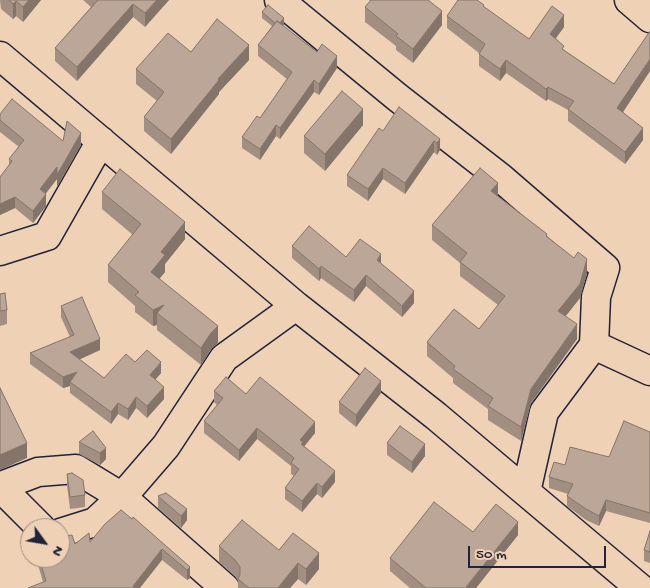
<!DOCTYPE html>
<html>
<head>
<meta charset="utf-8">
<style>
  body { margin:0 }
  #map { position:relative; width:650px; height:588px; overflow:hidden; background:#efd1b5; font-family:"Gochi Hand",sans-serif }
  canvas { display:block }
  .north { position:absolute; left:20px; top:518px; width:50px; height:50px; box-sizing:border-box; background:#efd1b5; border:1px solid #9d8b84; border-radius:50%; rotate:122deg; font-size:14px; font-weight:700; line-height:20px; text-align:center; color:#22223b }
  .north::after { content:''; display:block; margin:auto; width:18px; height:22px; background:#22223b; clip-path:polygon(50% 0,100% 100%,50% 72%,0 100%) }
  .scale { position:absolute; left:468px; top:546px; width:138px; height:22px; box-sizing:border-box; border:2px solid #22223b; border-top:0; padding-left:6px; font-size:15px; line-height:18px; white-space:nowrap; color:#22223b; -webkit-text-stroke:4px #efd1b5; paint-order:stroke }
</style>
</head>
<body>
<div id="map">
<canvas width="650" height="588"></canvas>
<div class="north">N</div>
<div class="scale">50 m</div>
</div>
<script>
const ctx = document.querySelector('canvas').getContext('2d');
ctx.lineJoin = 'round';
function shape(rows) {
  const path = new Path2D();
  for (const r of rows) {
    path.moveTo(r[0], r[1]);
    for (let i = 2; i < r.length; i += 2) path.lineTo(r[i], r[i + 1]);
  }
  return path;
}
function stroke(path, color, width, dash) {
  ctx.strokeStyle = color;
  ctx.lineWidth = width;
  ctx.lineCap = dash ? 'butt' : 'round';
  ctx.setLineDash(dash || []);
  ctx.stroke(path);
}
function fillPath(path, color) {
  ctx.fillStyle = color;
  ctx.fill(path, 'evenodd');
}
const minor = shape([
  [279,0,397,97,501,178,605,268,596,297,594,345,650,371],
  [629,0,650,18],
  [0,56,296,306],
  [0,251,47,236,101,141],
  [594,345,544,412,526,492,640,588],
  [1,486,38,472,76,469,122,497,225,588],
  [0,487,41,528],
  [60,533,95,522,122,497,166,446,224,358,296,306,436,416,526,492]
]);
stroke(minor, '#22223b', 31);
stroke(minor, '#efd1b5', 28);
fillPath(shape([
  [0,0,41,0,23,22,16,16,13,19,1,9],
  [83,0,169,0,145,27,133,17,77,81,55,61,55,48,91,7],
  [369,0,428,0,442,25,413,63,396,50,396,46,365,22,365,7,370,1],
  [484,7,529,39,564,27,556,38,564,50,614,84,650,71,623,112,643,140,625,164,568,121,568,110,548,99,546,101,506,73,500,81,479,66,479,53,447,28,447,16],
  [262,12,284,24,283,26,337,68,319,95,314,92,280,139,276,136,260,160,242,148,242,137,260,118,287,79,258,56,258,45,272,26,262,18],
  [191,52,249,60,219,92,219,94,171,154,144,131,144,117,157,101,136,84,136,69],
  [0,114,63,141,81,145,57,187,57,179,45,194,46,206,33,223,15,208,0,215,0,177,9,165,9,159,19,147,0,132],
  [363,125,325,171,304,153,304,136],
  [383,131,440,139,440,150,437,155,434,152,405,194,383,179,368,201,347,186,347,175],
  [102,192,185,239,165,264,165,272,159,279,218,343,211,349,201,365,157,330,157,325,153,326,135,312,135,306,108,282,108,265,133,235,102,209],
  [498,196,547,237,587,273,580,298,565,316,577,339,531,403,521,441,488,420,488,409,453,383,453,378,427,356,427,342,479,329,498,305,460,276,460,263,432,240,432,225],
  [292,246,381,264,414,303,402,317,366,286,354,302,321,278,319,281,292,258],
  [0,294,7,310,7,324,0,326],
  [61,306,100,350,79,359,104,378,135,362,161,373,155,380,164,399,147,418,136,408,128,420,118,414,111,424,70,393,70,386,63,388,30,364,30,353,70,337,61,317],
  [214,391,246,394,315,433,304,446,335,482,322,498,317,494,302,512,285,499,285,488,294,476,291,474,291,466,257,439,239,461,204,433,204,421,217,405,214,402],
  [381,393,356,427,339,413,339,402],
  [650,432,650,523,606,511,599,526,586,520,567,506,567,496,568,494,549,488,549,477,565,465,609,457],
  [79,442,106,448,106,459,100,465,79,454],
  [387,443,425,456,412,473,387,455],
  [67,474,85,495,85,507,70,509,67,485],
  [158,496,187,520,181,528,158,508],
  [121,510,190,567,190,578,187,580,162,560,43,582,36,558,60,558,75,544,90,542],
  [650,531,650,563,644,561,644,550],
  [473,532,518,535,476,588,410,588,390,571,390,558],
  [219,546,279,550,319,569,306,585,298,579,290,588,238,588,238,581,235,576,219,562]
]), '#a28f82');
fillPath(shape([
  [29,0,41,0,23,22,23,7],
  [157,0,169,0,145,27,145,13],
  [16,1,16,16,13,19,13,4],
  [133,4,133,17,77,81,77,67],
  [442,11,442,25,413,63,413,49],
  [564,15,564,27,550,46,550,34],
  [284,18,284,24,279,31,279,25],
  [249,45,249,60,219,92,219,94,171,154,171,139,218,79],
  [337,56,337,68,319,95,319,84],
  [650,59,650,71,617,121,617,108],
  [506,60,506,73,500,81,500,69],
  [314,80,314,92,280,139,280,128],
  [548,87,548,99,546,101,546,89],
  [363,109,363,125,325,171,325,154],
  [276,125,276,136,260,160,260,149],
  [643,128,643,140,625,164,625,152],
  [81,133,81,145,57,187,57,179,40,201,40,189],
  [440,139,440,150,437,155,437,143],
  [434,141,434,152,405,194,405,183],
  [383,168,383,179,368,201,368,189],
  [498,183,498,198,491,191],
  [46,194,46,206,33,223,33,211],
  [15,197,15,208,0,215,0,204],
  [185,222,185,239,165,264,165,272,151,289,151,272,161,252],
  [381,254,381,266,377,260],
  [587,259,587,273,580,298,558,326,558,311],
  [321,266,321,278,319,281,319,269],
  [366,275,366,286,354,302,354,290],
  [414,291,414,303,402,317,402,306],
  [164,305,157,313,157,325,153,326,153,310],
  [577,324,577,339,531,403,521,441,521,427,531,389],
  [218,326,218,343,211,349,201,365,201,348,211,333],
  [100,339,100,350,70,364,70,352],
  [161,362,161,373,150,386,150,375],
  [77,372,70,382,70,386,63,388,63,377],
  [381,381,381,393,356,427,356,415],
  [164,387,164,399,147,418,147,406],
  [136,397,136,408,128,420,128,409],
  [118,403,118,414,111,424,111,412],
  [315,422,315,433,303,448,300,440],
  [257,428,257,439,239,461,239,450],
  [27,443,27,458,0,470,0,455],
  [425,444,425,456,412,473,412,462],
  [106,448,106,459,100,465,100,453],
  [335,471,335,482,322,498,322,487],
  [317,483,317,494,302,512,302,501],
  [606,500,606,511,599,526,599,516],
  [187,509,187,520,181,528,181,516],
  [518,522,518,535,476,588,466,588],
  [162,549,162,560,140,588,133,588,133,586],
  [319,553,319,569,306,585,306,569],
  [298,563,298,579,290,588,278,588],
  [190,567,190,578,187,580,187,570]
]), '#84746a');
const building = shape([
  [9,0,29,0,23,7,16,1,13,4,9,0],
  [98,0,157,0,145,13,133,4,77,67,55,48,98,0],
  [371,0,428,0,442,11,413,49,396,36,398,34,365,7,371,0],
  [458,0,477,0,484,5,483,6,529,39,552,6,564,15,550,34,564,46,562,49,614,84,650,31,650,59,617,108,643,128,625,152,568,109,574,101,548,87,546,89,506,60,500,69,479,54,485,44,447,16,458,0],
  [268,5,284,18,280,23,277,21,275,23,262,12,268,5],
  [217,19,249,45,218,79,219,80,171,139,144,117,164,92,136,69,168,33,191,52,217,19],
  [277,21,317,52,322,44,337,56,319,84,314,80,280,128,276,125,260,149,242,137,257,116,260,118,292,72,258,45,277,21],
  [342,91,363,109,325,154,304,136,342,91],
  [12,99,63,141,67,121,81,133,57,175,57,167,40,189,46,194,33,211,15,197,0,204,0,177,12,161,9,159,24,140,0,120,0,114,12,99],
  [399,107,440,139,437,143,434,141,405,183,383,168,368,189,347,175,379,128,383,131,399,107],
  [480,168,498,183,491,191,547,234,546,236,574,258,578,252,587,259,580,284,558,311,577,324,531,389,521,427,488,406,493,398,453,369,455,366,427,342,454,309,479,329,505,296,460,262,467,253,432,225,480,168],
  [120,169,185,222,161,252,165,255,151,272,218,326,211,333,201,348,157,313,164,305,153,310,135,295,139,292,108,265,141,224,102,192,120,169],
  [309,226,346,257,360,239,381,254,377,260,414,291,402,306,366,275,354,290,321,266,319,269,292,246,309,226],
  [5,293,7,310,0,311,0,294,5,293],
  [82,297,100,339,70,352,104,378,126,354,135,362,147,350,161,362,150,375,164,387,147,406,136,397,128,409,118,403,111,412,70,382,77,372,63,377,30,353,74,335,61,306,82,297],
  [365,368,381,381,356,415,339,402,365,368],
  [226,377,246,394,260,377,315,422,300,440,303,442,301,444,335,471,322,487,317,483,302,501,285,488,299,469,291,463,294,458,257,428,239,450,204,421,223,398,214,391,226,377],
  [0,388,27,443,0,455,0,388],
  [624,421,650,432,650,513,606,500,599,516,586,509,567,496,573,484,549,477,554,462,565,465,570,447,609,457,624,421],
  [400,426,425,444,412,462,387,443,400,426],
  [93,431,106,448,100,453,79,442,93,431],
  [72,473,83,480,85,495,70,497,67,474,72,473],
  [166,493,187,509,181,516,158,496,166,493],
  [434,502,473,532,496,504,518,522,466,587,467,588,426,588,390,558,434,502],
  [121,510,132,519,133,517,190,567,187,570,162,549,133,586,134,588,28,588,46,581,39,558,60,558,60,537,72,535,75,544,89,533,90,542,105,524,121,510],
  [242,520,279,550,293,533,319,553,306,569,298,563,278,588,249,588,238,579,240,575,240,567,235,560,219,546,242,520],
  [650,531,650,552,644,550,650,531]
]);
fillPath(building, '#bca697');
stroke(building, '#84746a', 1);
</script>
</body>
</html>
